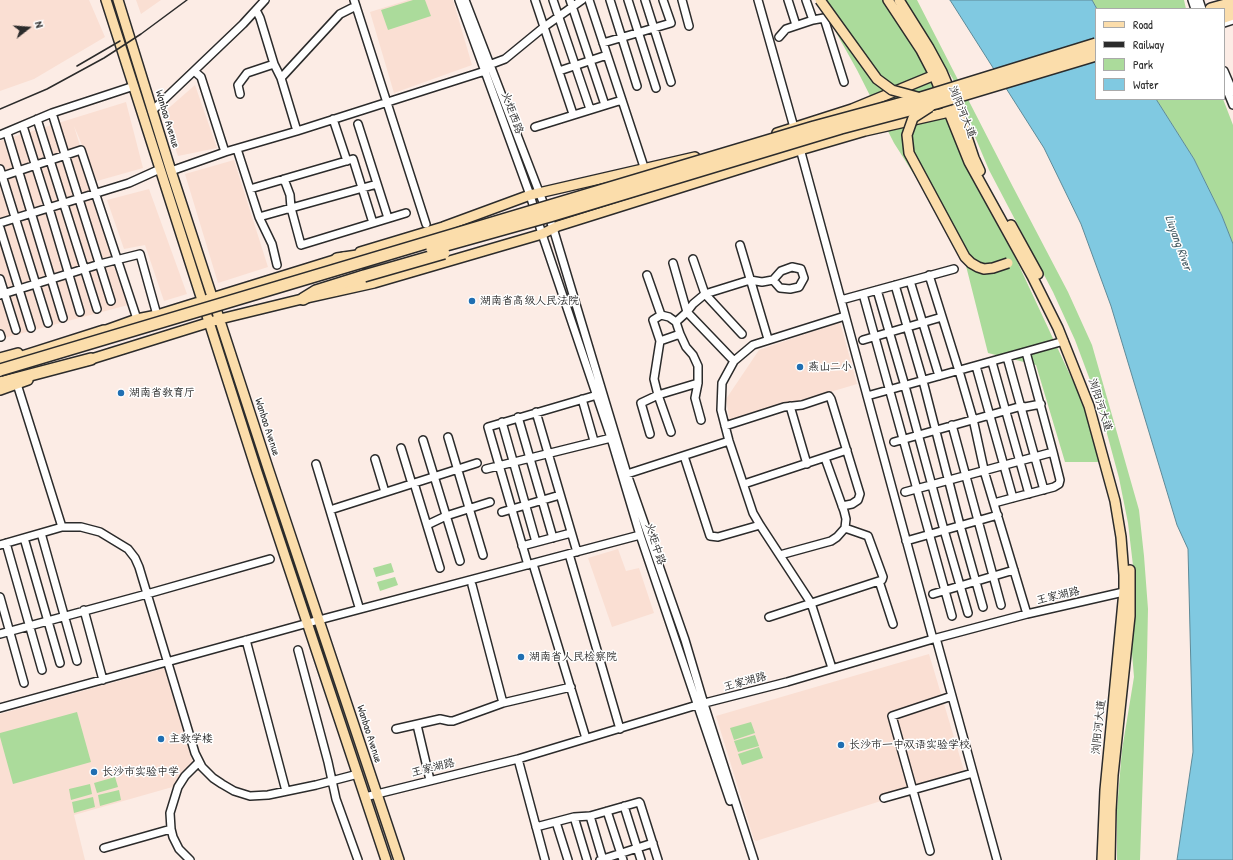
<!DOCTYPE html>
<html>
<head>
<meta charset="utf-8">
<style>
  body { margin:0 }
  #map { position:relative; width:1233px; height:860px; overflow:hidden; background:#fcece5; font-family:"Patrick Hand",sans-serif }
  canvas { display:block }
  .legend { position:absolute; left:1095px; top:8px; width:130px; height:92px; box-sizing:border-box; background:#fff; border:1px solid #aaa; margin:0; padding:5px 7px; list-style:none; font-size:12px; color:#2b2b2b }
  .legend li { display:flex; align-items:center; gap:8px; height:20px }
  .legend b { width:20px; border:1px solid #aaa }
  .north { position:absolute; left:8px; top:8px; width:40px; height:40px; -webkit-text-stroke:3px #fff; paint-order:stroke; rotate:73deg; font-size:11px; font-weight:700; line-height:16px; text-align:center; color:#2b2b2b }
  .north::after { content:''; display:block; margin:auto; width:14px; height:18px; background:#2b2b2b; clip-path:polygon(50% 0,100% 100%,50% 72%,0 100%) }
</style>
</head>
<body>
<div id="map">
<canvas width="1233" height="860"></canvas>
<ul class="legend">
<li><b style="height:5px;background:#fbddab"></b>Road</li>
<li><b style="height:5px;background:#2b2b2b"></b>Railway</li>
<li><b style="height:11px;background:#abdb9b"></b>Park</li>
<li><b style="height:11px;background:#80c9e1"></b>Water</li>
</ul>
<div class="north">N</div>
</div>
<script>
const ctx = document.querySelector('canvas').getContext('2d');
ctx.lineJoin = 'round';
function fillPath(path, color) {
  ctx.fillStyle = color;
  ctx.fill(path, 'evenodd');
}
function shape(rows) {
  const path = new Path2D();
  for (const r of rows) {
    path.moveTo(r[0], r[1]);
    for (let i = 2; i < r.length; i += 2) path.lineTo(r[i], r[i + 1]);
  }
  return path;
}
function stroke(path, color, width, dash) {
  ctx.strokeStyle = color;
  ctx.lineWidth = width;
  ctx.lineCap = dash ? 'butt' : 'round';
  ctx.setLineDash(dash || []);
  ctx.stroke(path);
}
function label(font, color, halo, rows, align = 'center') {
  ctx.font = font + ' "Patrick Hand","LXGW WenKai TC",sans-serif';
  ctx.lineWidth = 3;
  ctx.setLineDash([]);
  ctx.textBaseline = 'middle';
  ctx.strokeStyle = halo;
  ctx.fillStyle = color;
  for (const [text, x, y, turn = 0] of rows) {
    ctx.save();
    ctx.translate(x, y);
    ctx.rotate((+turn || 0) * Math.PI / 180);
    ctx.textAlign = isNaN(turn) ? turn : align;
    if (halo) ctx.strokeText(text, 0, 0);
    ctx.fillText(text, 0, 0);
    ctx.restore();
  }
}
fillPath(shape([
  [0,0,89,0,105,37,34,79,0,91],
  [136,0,161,0,141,14],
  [408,0,453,0,472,65,394,93,370,12],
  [195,85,217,148,178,156,163,113],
  [126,102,143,168,97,181,74,126,128,305,0,339,0,141],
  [234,160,268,267,218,283,185,174],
  [149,189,187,294,164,301,145,245,124,249,107,200],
  [840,322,857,384,730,422,726,399,759,350],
  [618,549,626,571,639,568,654,613,612,627,588,558],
  [929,654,965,774,756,841,754,840,716,716],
  [165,668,193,763,183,782,176,786,74,815,85,860,0,860,0,714]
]), '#fadfd3');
fillPath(shape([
  [413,0,425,0,431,16,388,30,381,10],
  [818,0,886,0,921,50,972,179,1015,257,1085,407,1101,462,1065,462,1036,365,988,353,962,250,894,143,857,70],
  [904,0,917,0,1013,187,1068,292,1092,345,1139,510,1144,556,1148,609,1147,657,1140,860,1117,860,1117,809,1122,750,1134,677,1132,653,1134,574,1128,523,1119,478,1099,404,1075,340,1053,292,989,170,973,132,953,79],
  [1092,0,1184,0,1186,9,1097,9],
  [1156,99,1223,99,1233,125,1233,244,1222,216,1194,159],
  [391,563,394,572,376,577,373,568],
  [395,577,398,585,380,591,377,582],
  [77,712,91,762,13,784,0,737,0,733],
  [751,722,755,733,734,740,730,728],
  [755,735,759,746,738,752,734,741],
  [759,747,763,758,742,765,738,754],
  [115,777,118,787,97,793,94,783],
  [90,784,92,794,71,800,69,789],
  [119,790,121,800,100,806,98,795],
  [93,797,95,807,74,813,72,802]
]), '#abdb9b');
const water = shape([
  [950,0,1092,0,1097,9,1096,9,1096,99,1156,99,1194,159,1222,216,1233,244,1233,860,1177,860,1193,752,1188,549,1177,525,1111,306,1081,224,1044,148,950,0]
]);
fillPath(water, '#80c9e1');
stroke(water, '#5e8a98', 1);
const minor = shape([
  [354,0,426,224],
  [459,0,530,195,542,234,611,438,640,535,730,801],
  [465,0,553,228,627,474,685,640,704,704,754,860],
  [535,0,573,114],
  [553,0,590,109],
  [570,0,605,105],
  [589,0,643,164],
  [610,0,637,86],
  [628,0,656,88],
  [645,0,671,82],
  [682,0,689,26],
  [758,0,795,131],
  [788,0,796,25],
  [806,0,813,20],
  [1192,0,1195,9],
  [1199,0,1202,9],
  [256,10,260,18,274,64,281,78],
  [1224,23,1233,20],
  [779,37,786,29,813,20,824,18,844,82],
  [603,43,671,23,663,0],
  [194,71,201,77,225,152],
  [559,71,607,55],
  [1224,71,1233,92],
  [1224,83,1233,105],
  [240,94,238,85,247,73,274,64],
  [152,111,243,24,265,0],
  [52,113,111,301],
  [37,119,97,309],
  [333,119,347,161],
  [358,124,388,218],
  [23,126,49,208,80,312],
  [535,127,622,100],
  [297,131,281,78,340,14,356,6],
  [7,133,63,318],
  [0,135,52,113,134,86],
  [799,145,933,639],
  [237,149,259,217,272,244,277,265],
  [0,169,48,323],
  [171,171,225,152,297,131,485,71,489,65,505,59,544,27,582,0],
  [0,177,81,150,137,319],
  [284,179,290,195,291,208,301,245,406,213],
  [250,189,353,159,373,223],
  [259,217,377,184],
  [0,223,129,183,160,169],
  [0,228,31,328],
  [740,245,768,339],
  [693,259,705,294,742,334],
  [673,263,687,312,734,361],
  [647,275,661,315,653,320,660,341],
  [929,275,959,371,973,419,985,474,1027,614],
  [0,279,16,330],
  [910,281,939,376],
  [895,285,923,381,960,525,983,607],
  [877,290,905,386,944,530,968,613],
  [863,294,952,616],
  [0,295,100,264,140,254,157,315],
  [841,300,954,269],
  [661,315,669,317,676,322,680,334,660,341,654,379,658,395,671,432],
  [676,322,687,312,693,304,705,294,750,280,762,282,773,280,780,288,790,289,799,287,804,278,801,269,792,267,781,271,773,280],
  [0,334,1,337],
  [680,334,686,347,693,355,698,366,698,383,695,398,701,420],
  [863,340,942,317],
  [1007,357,1044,490],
  [992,362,1029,494],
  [976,366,1013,498],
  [17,384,62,527],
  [867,396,1064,341],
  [582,399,594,441],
  [790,406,807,464],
  [536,412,577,552],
  [518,417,553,538],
  [502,422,536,542],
  [952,425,1001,605],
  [725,426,784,407,802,405,829,396,831,399,860,494,858,500,852,504,842,506],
  [650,434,641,403,658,395,698,383],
  [448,437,483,555],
  [423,440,460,561],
  [894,442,1022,406,1025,407,1041,404],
  [401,448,412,484],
  [684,456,710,536,718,537,760,525],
  [375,459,385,492],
  [316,464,359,607],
  [486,469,611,438],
  [624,475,729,441],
  [414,483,440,568],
  [744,484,847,450],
  [905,492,1053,452],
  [994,503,1054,487,1059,484,1060,480,1053,452,1026,352],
  [330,510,477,463],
  [502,512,560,495],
  [427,525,446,516,490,502],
  [41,533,77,661],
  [24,538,60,663],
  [906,541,998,515],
  [6,543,42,670],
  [0,545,62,527,81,527,100,532,128,549,135,558,139,567,195,753,202,767,213,778,222,784,234,791,250,796,268,795,316,785,358,774],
  [522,546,571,533],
  [569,554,620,729],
  [780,555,831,541,837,537,845,528,846,519,844,511,825,458],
  [533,564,585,735],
  [528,565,488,427,597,395],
  [879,581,893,624],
  [472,585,503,703],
  [933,594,1014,570],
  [0,597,24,683],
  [84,610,103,680],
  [769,617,882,580,883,577,868,536,845,528],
  [0,634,147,594,270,559],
  [936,638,997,860],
  [246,640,286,791],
  [298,650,328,762,336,799,358,860],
  [832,668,811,603,760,525,753,513,729,441,721,410,722,383,734,361,753,345,845,316],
  [0,708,319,620,640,535],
  [417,725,430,780],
  [396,729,440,719,449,721,453,721,503,703,571,687],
  [518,759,545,860],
  [365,797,518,759,697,705,787,682,933,639,1027,614,1128,591],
  [884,798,973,773],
  [624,806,641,860],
  [607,811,623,860],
  [590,816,603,860],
  [574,817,587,860],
  [556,822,568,860],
  [536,827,574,817,590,816,639,802,640,803,658,860],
  [104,848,171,829],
  [930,851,892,716,952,696],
  [190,860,179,849,173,837,171,829,170,813,178,787,185,776,199,762],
  [600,860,653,843]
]);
const major = shape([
  [106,0,257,472,386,860],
  [118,0,171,171,268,468,399,860],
  [888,0,921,50,934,75,969,162,1032,276,1058,328,1089,406,1115,501,1121,537,1124,575,1124,591,1105,790,1102,860],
  [899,0,929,48,942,72,958,110,974,158,980,171],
  [777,133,852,109,942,72],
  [1011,225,1038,274],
  [360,252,443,227,530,195,695,157],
  [98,333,137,319,157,315,344,257],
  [0,358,18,353],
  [85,361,220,319,298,300,374,283,542,234,558,226,800,150,865,131,958,110],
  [0,390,28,380],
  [1110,860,1111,810,1113,775,1130,616,1130,570]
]);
const highway = shape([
  [1211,9,1233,3],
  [1224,17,1233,14],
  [337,259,371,254],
  [303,299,316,291,364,276],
  [0,364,104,331],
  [0,383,91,359]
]);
stroke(minor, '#2b2b2b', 10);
stroke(major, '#2b2b2b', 12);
stroke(highway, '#2b2b2b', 14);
stroke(minor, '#fff', 7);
stroke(major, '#fbddab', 9);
stroke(highway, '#fbddab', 11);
stroke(shape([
  [77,66,120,41],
  [0,109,47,89,104,58,141,34,187,0]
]), '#2b2b2b', 1.5);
const majorBridge = shape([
  [820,0,877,79,892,90,921,98],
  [930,107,913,118,907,135,909,153,965,257,971,263,978,267,984,269,993,268,1008,263]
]);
const highwayBridge = shape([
  [432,249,550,216,841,128,936,103,1096,55],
  [364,276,444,253],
  [0,370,814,127,921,98,1096,44]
]);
stroke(majorBridge, '#2b2b2b', 12, []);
stroke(highwayBridge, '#2b2b2b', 14, []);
stroke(majorBridge, '#fbddab', 9);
stroke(highwayBridge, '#fbddab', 11);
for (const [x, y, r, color] of [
  [472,301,4,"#1f6fb2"],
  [800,367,4,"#1f6fb2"],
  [121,393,4,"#1f6fb2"],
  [521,657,4,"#1f6fb2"],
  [161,739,4,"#1f6fb2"],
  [841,745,4,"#1f6fb2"],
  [94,772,4,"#1f6fb2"]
]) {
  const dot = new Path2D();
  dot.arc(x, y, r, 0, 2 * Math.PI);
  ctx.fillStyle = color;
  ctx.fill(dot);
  stroke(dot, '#fff', 1.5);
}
label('11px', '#2b2b2b', '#fff', [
  ["浏阳河大道",962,112,68],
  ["火炬西路",512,113,70],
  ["Wanbao Avenue",167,119,73],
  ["浏阳河大道",1100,405,72],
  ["Wanbao Avenue",267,427,72],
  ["火炬中路",655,544,72],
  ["王家湖路",1058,596,-13],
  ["王家湖路",745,682,-15],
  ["浏阳河大道",1099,727,-84],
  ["Wanbao Avenue",369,734,72],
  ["王家湖路",433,768,-14]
]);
label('11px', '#2b2b2b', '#fff', [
  ["湖南省高级人民法院",480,301],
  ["燕山二小",808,367],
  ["湖南省教育厅",129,393],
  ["湖南省人民检察院",529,657],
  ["主教学楼",169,739],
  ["长沙市一中双语实验学校",849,745],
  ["长沙市实验中学",102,772]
], 'left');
label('italic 12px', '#445a62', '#fff', [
  ["Liuyang River",1178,243,70]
]);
</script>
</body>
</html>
